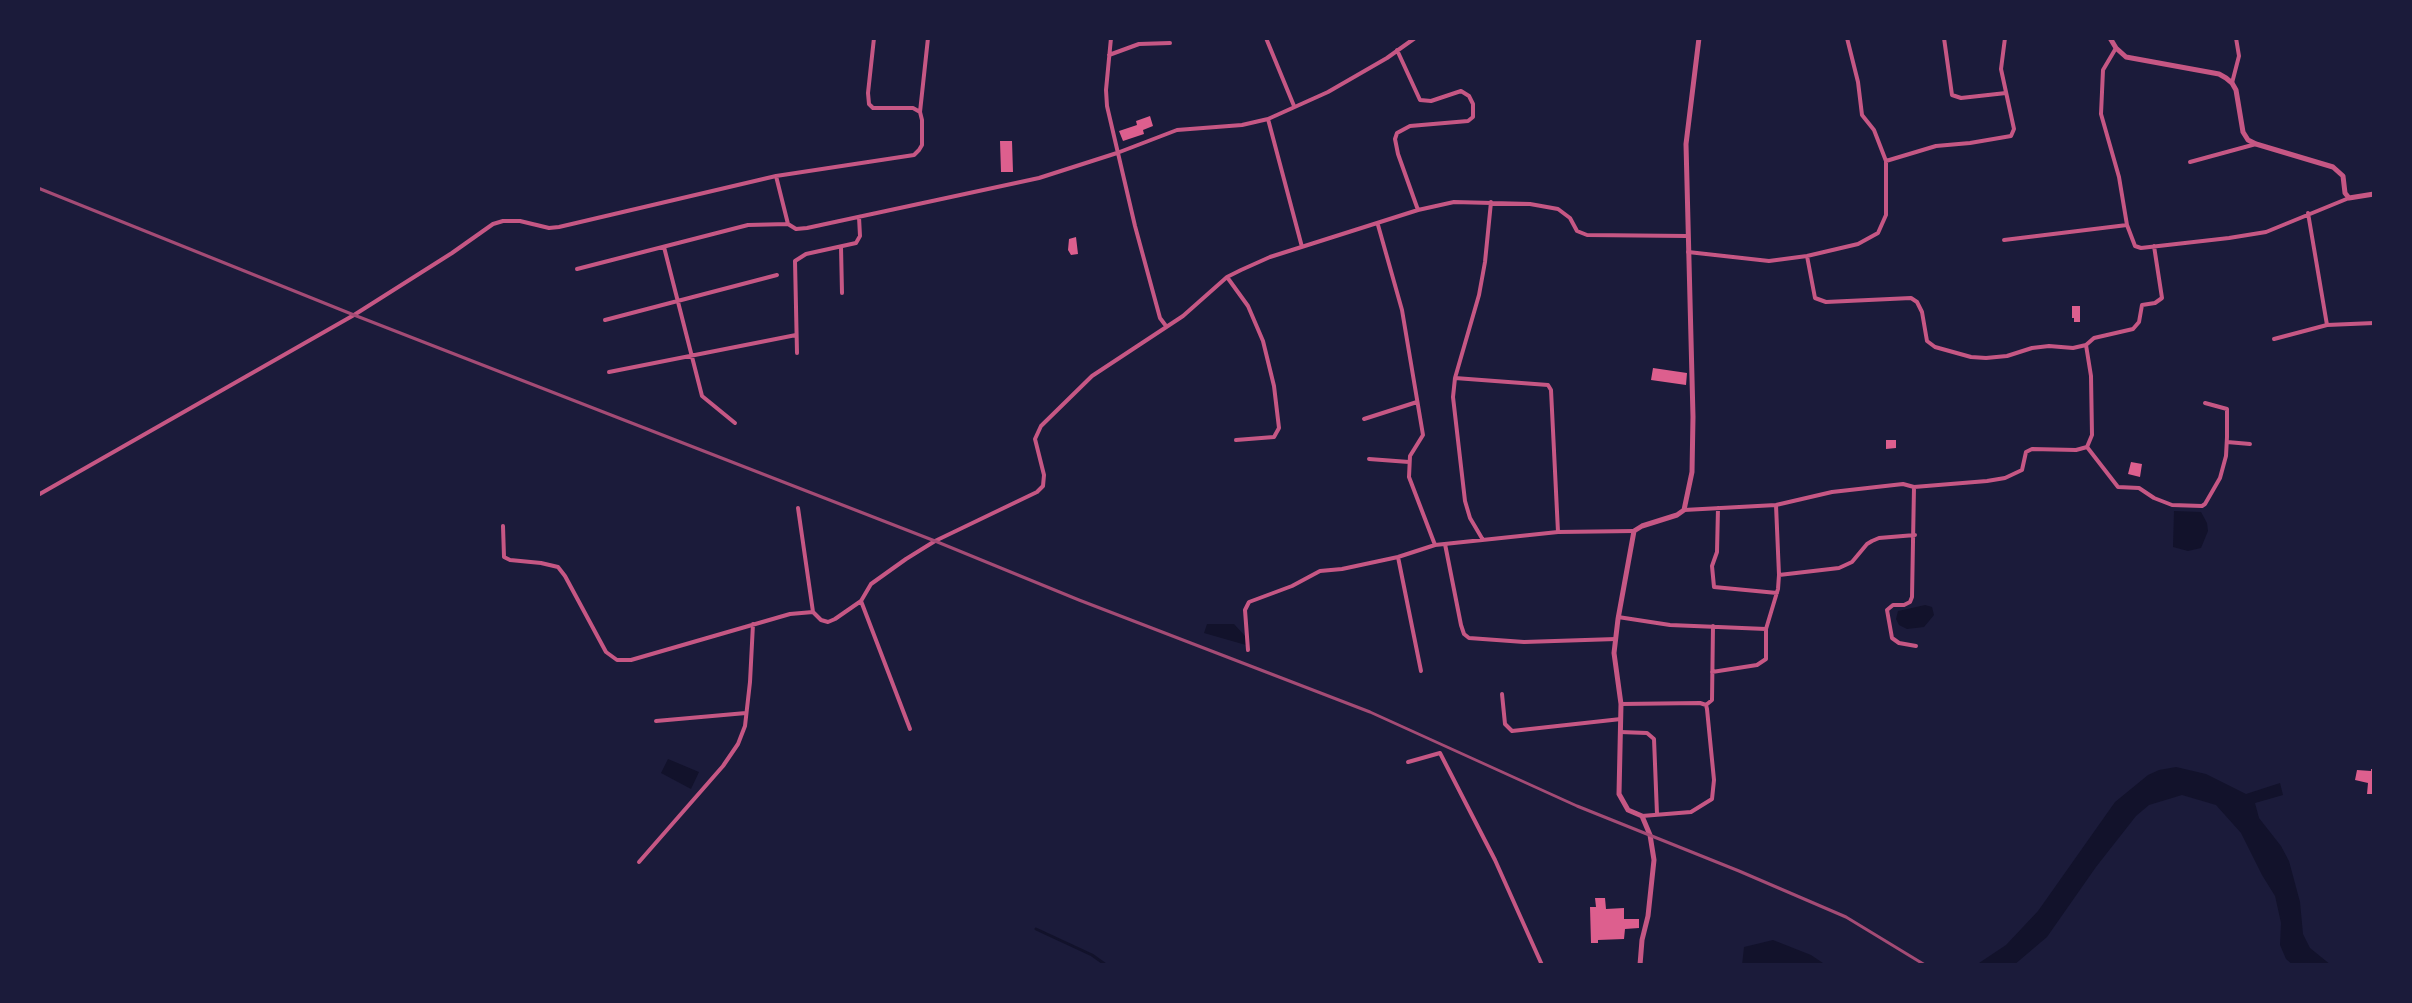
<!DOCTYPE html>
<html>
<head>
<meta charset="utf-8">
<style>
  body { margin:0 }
  #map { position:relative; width:2412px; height:1003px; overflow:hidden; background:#1b1b3a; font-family:"Asap Condensed",sans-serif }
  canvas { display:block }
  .frame { position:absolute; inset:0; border:40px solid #1b1b3a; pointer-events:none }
</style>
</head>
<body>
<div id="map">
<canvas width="2412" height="1003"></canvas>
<div class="frame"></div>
</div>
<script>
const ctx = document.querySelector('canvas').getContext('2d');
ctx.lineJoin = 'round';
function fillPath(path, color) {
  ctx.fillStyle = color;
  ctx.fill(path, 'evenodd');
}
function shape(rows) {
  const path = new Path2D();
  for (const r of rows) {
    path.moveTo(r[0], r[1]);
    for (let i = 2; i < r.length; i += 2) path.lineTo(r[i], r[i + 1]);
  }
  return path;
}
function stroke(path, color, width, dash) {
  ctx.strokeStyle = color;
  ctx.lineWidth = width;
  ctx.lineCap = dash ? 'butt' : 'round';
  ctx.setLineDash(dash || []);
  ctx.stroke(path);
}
fillPath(shape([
  [2174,511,2201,512,2207,523,2208,531,2201,548,2188,551,2173,547],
  [1925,605,1932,607,1934,615,1924,627,1907,629,1899,625,1896,619,1898,611],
  [1207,624,1234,624,1246,637,1246,645,1204,633],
  [668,759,699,772,691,789,661,773],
  [2176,767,2206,774,2246,794,2280,783,2283,795,2255,803,2259,818,2281,846,2289,861,2300,902,2303,934,2310,948,2331,965,2293,965,2286,959,2280,945,2281,923,2275,896,2262,875,2241,833,2216,805,2182,795,2149,805,2136,816,2096,867,2047,937,2014,965,1976,965,2006,945,2038,911,2115,802,2148,775,2159,770],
  [1773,940,1811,955,1826,965,1742,965,1744,947]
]), '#12122b');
stroke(shape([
  [1036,929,1092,955,1106,965]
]), '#12122b', 3);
fillPath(shape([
  [1150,116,1153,126,1143,130,1144,134,1123,141,1119,131,1137,125,1136,121],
  [1000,141,1012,141,1013,172,1001,172],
  [1076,237,1078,254,1071,255,1068,250,1069,239],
  [2072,306,2080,306,2080,322,2074,322,2074,318,2072,318],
  [1653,368,1687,373,1686,385,1651,380],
  [1886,440,1896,440,1896,448,1886,449],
  [2131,462,2142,464,2140,477,2128,474],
  [2371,769,2374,769,2374,794,2367,794,2368,783,2355,780,2357,770,2371,771],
  [1595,898,1605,898,1606,909,1624,908,1624,919,1639,919,1639,928,1625,929,1624,939,1598,940,1598,943,1591,943,1590,907,1596,907]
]), '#dd5f8e');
stroke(shape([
  [1111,38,1106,90,1107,106,1135,226,1160,318,1166,326],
  [1266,38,1294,106],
  [1944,38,1952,95,1961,98,2006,93],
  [2116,48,2103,70,2101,114,2119,177,2127,225,2135,246,2141,248,2229,238,2266,232,2349,198],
  [1397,50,1420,100,1431,101,1461,91,1469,96,1473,104,1473,117,1468,121,1410,126,1397,133,1395,139,1398,154,1418,210],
  [1109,55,1139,44,1170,43],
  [2232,83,2239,56,2236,38],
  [920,112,928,38],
  [1268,119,1302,247],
  [1886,161,1936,146,1970,143,2011,136,2014,129,2001,69,2005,38],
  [2190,162,2256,144],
  [776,176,914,155,919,150,922,145,922,120,920,112,913,108,873,108,869,104,868,93,874,38],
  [1378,225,1402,310,1423,435,1410,456,1409,477,1435,545],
  [2004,240,2127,225],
  [664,247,702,396,735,423],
  [841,247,842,293],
  [1688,252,1769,261,1807,256,1858,244,1878,233,1886,215,1886,161,1874,130,1862,115,1858,82,1847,38],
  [1807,256,1815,298,1826,302,1911,298,1917,302,1922,312,1927,341,1935,347,1971,357,1986,358,2007,356,2032,348,2049,346,2073,348,2086,345],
  [577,269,748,225,788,224],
  [1227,277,1248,306,1263,341,1274,386,1279,428,1274,437,1236,440],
  [605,320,777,275],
  [2327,325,2374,323],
  [2274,339,2327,325,2308,213],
  [797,353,795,261,806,254,856,243,860,236,859,217],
  [609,372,796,335],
  [1455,378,1548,385,1551,390,1558,532],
  [1364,419,1417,402],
  [2227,442,2250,444],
  [2087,447,2118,487,2139,488,2154,498,2172,505,2202,506,2205,504,2220,478,2226,456,2227,437,2227,409,2205,403],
  [2087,447,2092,435,2091,376,2086,345,2094,338,2133,329,2139,322,2142,305,2155,303,2162,298,2154,246],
  [1369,459,1409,462],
  [1914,487,1912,597,1910,602,1904,605,1893,605,1887,610,1892,638,1899,643,1916,646],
  [38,495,354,315,452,253,493,224,503,221,520,221,549,228,559,227,776,176,788,224,796,229,807,228,1039,178,1117,153,1177,130,1242,125,1268,119,1328,92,1387,58,1415,38],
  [798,508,813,612],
  [1718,508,1717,552,1712,566,1714,587,1777,593],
  [1684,510,1776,505,1832,492,1903,484,1914,487,1987,481,2005,478,2022,470,2026,452,2032,449,2076,450,2087,447],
  [503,526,504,557,510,560,541,563,558,567,565,576,606,652,617,660,631,660,790,614,813,612,821,620,828,622,835,619,861,601,871,584,906,559,935,541,1037,492,1043,486,1044,475,1035,439,1041,426,1092,376,1183,316,1227,277,1241,270,1270,257,1418,210,1454,202,1530,204,1558,209,1570,218,1577,231,1587,235,1687,236],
  [1483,540,1470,518,1465,501,1453,397,1455,378,1479,295,1485,262,1491,202],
  [1445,544,1461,625,1464,634,1469,638,1524,642,1616,639],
  [1398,557,1421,671],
  [1779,575,1839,568,1852,562,1867,544,1872,541,1879,538,1915,535],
  [861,601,910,729],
  [1618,617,1670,625,1766,629],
  [1248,650,1245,610,1249,602,1292,586,1320,571,1342,569,1398,557,1435,545,1558,532,1634,531],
  [1712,672,1757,665,1766,659,1766,629,1778,589,1779,575,1776,505],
  [1502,694,1505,724,1512,731,1621,719],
  [1621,704,1700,703,1706,705,1707,709,1714,780,1712,799,1691,812,1642,816],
  [1706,705,1712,700,1713,626],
  [656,721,746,713],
  [1620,732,1647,733,1654,739,1657,814],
  [1408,762,1440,753,1495,860,1542,965],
  [639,862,723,766,738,744,745,726,750,682,753,624]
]), '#c65784', 4);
stroke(shape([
  [2110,38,2116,48,2126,57,2219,74,2226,78,2232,83,2236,90,2243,132,2248,140,2256,144,2333,167,2343,176,2345,193,2349,198,2374,194],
  [1640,965,1642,940,1648,916,1654,860,1650,835,1642,816,1628,810,1619,794,1621,704,1614,653,1618,619,1634,531,1642,526,1677,515,1684,510,1692,472,1693,417,1686,144,1699,38]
]), '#c65784', 5);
stroke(shape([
  [38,188,354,315,935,541,1079,600,1370,712,1577,806,1739,871,1846,917,1925,965]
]), '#a44b75', 3);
</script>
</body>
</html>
